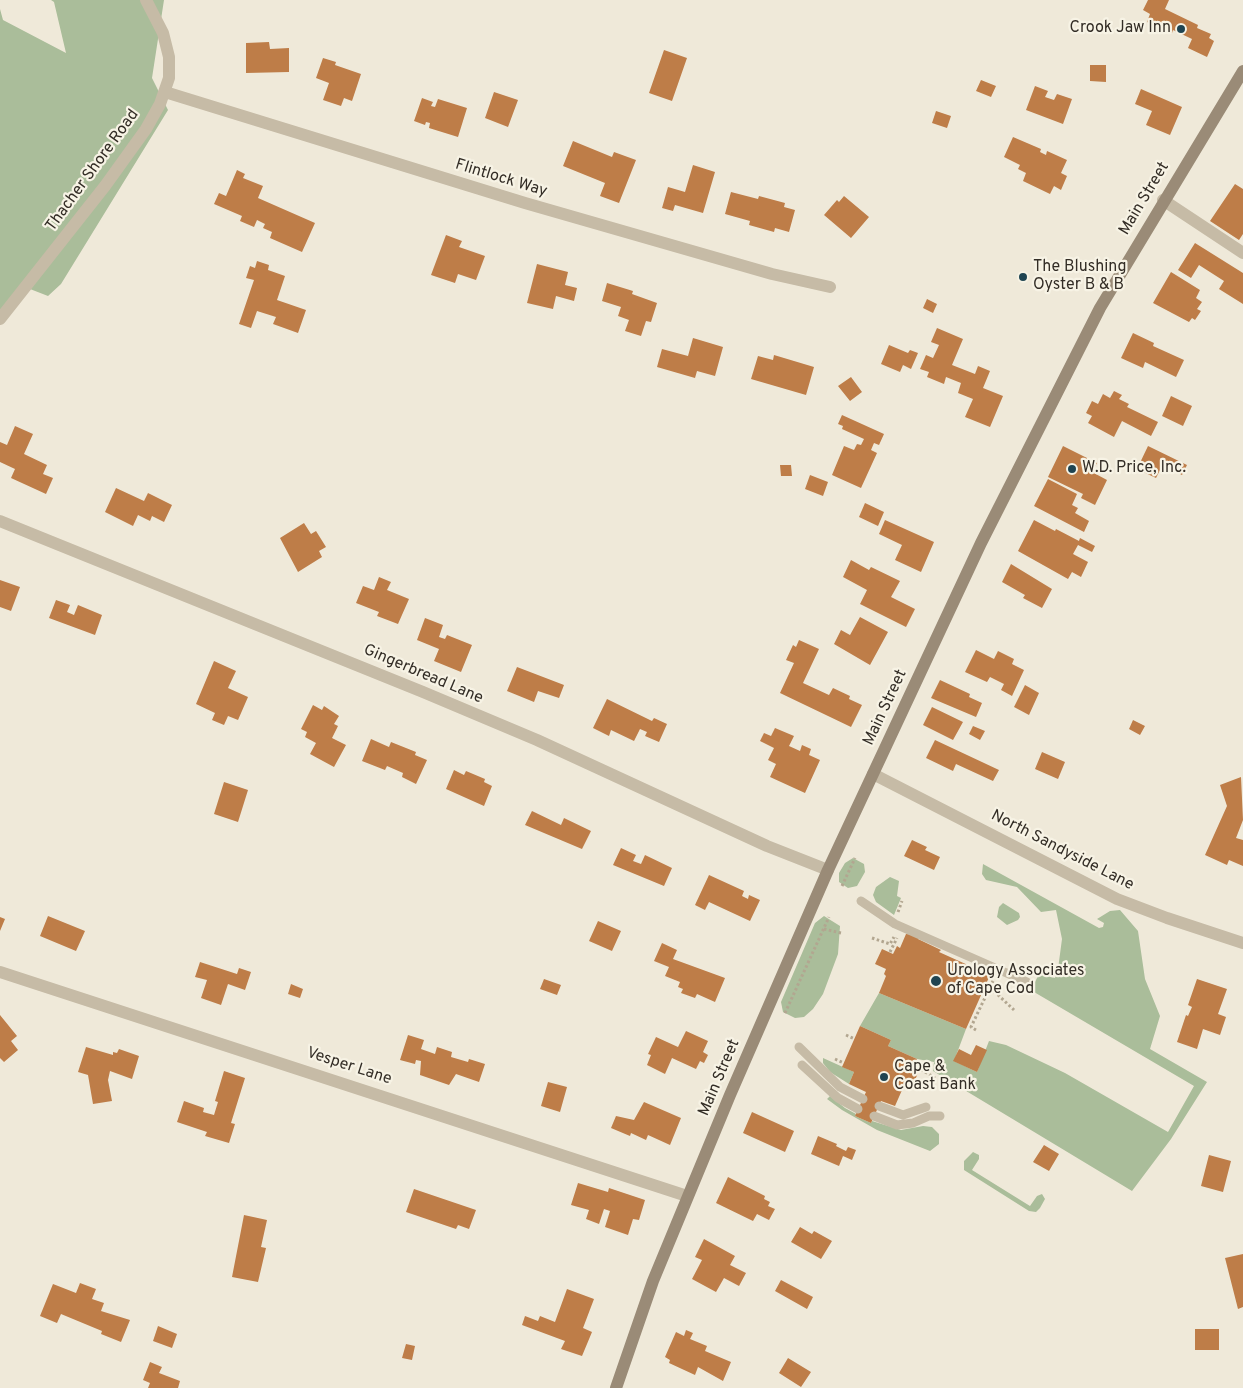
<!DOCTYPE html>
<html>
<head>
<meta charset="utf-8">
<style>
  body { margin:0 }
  canvas { display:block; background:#efe9d9 }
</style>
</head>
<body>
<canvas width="1243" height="1388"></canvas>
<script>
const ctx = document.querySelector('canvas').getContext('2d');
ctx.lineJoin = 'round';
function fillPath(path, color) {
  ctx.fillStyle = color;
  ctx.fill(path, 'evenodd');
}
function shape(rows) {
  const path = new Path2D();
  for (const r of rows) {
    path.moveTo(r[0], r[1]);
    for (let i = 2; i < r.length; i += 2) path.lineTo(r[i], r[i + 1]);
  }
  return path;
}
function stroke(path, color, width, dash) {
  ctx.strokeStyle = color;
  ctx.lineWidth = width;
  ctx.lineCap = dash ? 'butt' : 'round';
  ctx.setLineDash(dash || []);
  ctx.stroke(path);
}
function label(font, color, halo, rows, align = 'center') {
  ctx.font = font + ' Overpass,sans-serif';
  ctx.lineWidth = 4.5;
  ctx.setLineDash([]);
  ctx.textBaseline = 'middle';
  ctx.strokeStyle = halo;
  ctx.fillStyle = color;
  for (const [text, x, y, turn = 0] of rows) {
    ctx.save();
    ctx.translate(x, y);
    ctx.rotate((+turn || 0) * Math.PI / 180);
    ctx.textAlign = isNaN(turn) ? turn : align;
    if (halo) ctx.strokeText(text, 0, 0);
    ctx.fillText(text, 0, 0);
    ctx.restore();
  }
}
fillPath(shape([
  [51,0,164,0,152,78,168,110,61,284,48,296,30,289,0,319,0,9,3,20,66,53,54,2],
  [853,858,864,864,865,872,857,886,848,888,839,882,839,873,845,863],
  [983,864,1099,928,1103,927,1104,923,1097,919,1110,911,1120,910,1138,931,1145,979,1160,1016,1150,1049,1207,1082,1171,1139,1132,1191,933,1071,934,1062,917,1059,888,1046,891,1040,860,1026,879,993,966,1029,954,1061,977,1072,989,1041,1006,1045,1065,1073,1168,1132,1194,1086,1034,992,1034,984,1038,976,1044,975,1055,978,1058,969,1062,939,1056,910,1041,912,1017,887,986,880,982,874],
  [890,877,899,881,897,896,901,898,894,915,876,902,873,895,876,887],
  [1003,903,1019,913,1020,917,1018,920,1007,925,997,917,999,907],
  [824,916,840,926,838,954,823,994,813,1009,804,1017,795,1018,783,1012,781,1002,815,923],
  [823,1058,854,1072,849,1084,830,1072,823,1063],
  [830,1096,845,1108,856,1114,855,1116,871,1123,872,1121,901,1130,923,1126,932,1127,939,1134,939,1144,930,1151,877,1130,842,1110,827,1099],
  [973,1152,979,1155,979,1159,972,1170,1030,1206,1037,1196,1042,1194,1045,1199,1040,1208,1036,1212,1029,1211,964,1170,964,1161]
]), '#aabd9a');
fillPath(shape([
  [1148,0,1169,0,1165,9,1198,25,1197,28,1211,34,1209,38,1214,41,1207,57,1188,48,1192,39,1173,30,1172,33,1147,22,1150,14,1143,10],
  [269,42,270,49,289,48,289,72,246,73,246,43],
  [664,50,687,58,672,101,649,93],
  [323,58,336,62,335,65,361,74,352,101,344,98,341,106,323,100,329,83,316,78],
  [1090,65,1106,65,1106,82,1090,81],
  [981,80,996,86,991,97,976,91],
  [1035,86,1048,91,1045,97,1054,100,1057,94,1072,99,1063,124,1026,110],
  [1141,89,1182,107,1170,135,1146,125,1152,111,1135,104],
  [494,92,518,100,508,127,485,118],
  [422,98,433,102,431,106,435,107,438,99,467,108,458,137,429,128,430,123,426,122,425,125,414,121],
  [936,111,951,116,947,128,932,123],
  [1013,137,1041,149,1040,152,1046,155,1047,151,1067,160,1061,173,1067,176,1061,190,1054,186,1050,194,1023,181,1026,173,1018,169,1020,165,1004,157],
  [573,141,612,157,614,152,636,160,619,203,600,196,605,183,563,166],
  [693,165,715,172,703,213,675,205,673,211,662,208,668,187,685,192],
  [237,170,245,174,243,178,263,186,258,198,315,223,302,252,270,238,272,232,263,228,265,224,257,220,254,227,240,221,242,216,214,204,219,193,226,196],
  [1235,184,1243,189,1243,234,1239,240,1210,221],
  [731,192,758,199,759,196,785,203,784,207,795,210,789,232,775,228,774,232,749,225,750,221,725,214],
  [844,196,869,217,851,238,824,215,837,200,839,202],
  [446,235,462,241,459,247,485,256,476,280,458,274,455,283,431,275],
  [1195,243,1243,273,1243,304,1219,289,1224,281,1199,265,1191,278,1178,270],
  [257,261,269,265,268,270,285,276,277,300,306,310,298,333,273,324,276,317,257,311,251,328,239,324,254,280,246,278,250,266,255,268],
  [537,264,568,272,565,285,577,288,574,301,556,296,553,309,527,303],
  [1171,272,1200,290,1196,298,1202,302,1197,309,1201,311,1195,320,1192,318,1189,322,1153,303],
  [607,283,633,291,632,294,657,303,651,322,646,321,641,336,625,331,629,320,618,316,621,307,602,301],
  [927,299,937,304,933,313,923,308],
  [937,328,963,339,952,365,975,374,978,366,990,371,983,388,1003,396,990,427,965,417,973,399,958,393,961,383,946,377,944,384,927,377,929,372,920,369,926,355,933,358,939,345,931,342],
  [1133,333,1154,343,1153,346,1184,360,1176,377,1145,362,1143,368,1121,358],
  [693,338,723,347,715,376,697,371,695,378,657,367,662,349,688,356],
  [889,345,908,353,910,350,918,353,911,369,903,365,900,372,881,364],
  [774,355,814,367,806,395,751,379,758,356,773,360],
  [851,377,862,392,850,401,838,386],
  [1114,391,1122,395,1119,399,1129,404,1127,407,1158,422,1151,436,1122,421,1114,437,1088,423,1092,416,1086,413,1092,401,1098,404,1103,394,1110,398],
  [1171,396,1192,406,1183,426,1162,416],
  [842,415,884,434,879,445,874,443,871,450,877,453,861,488,832,475,844,446,854,450,857,444,861,445,864,439,842,429,843,426,838,424],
  [15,426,33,434,24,454,47,465,43,474,53,478,46,494,11,478,15,469,0,462,0,442,7,445],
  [1063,446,1097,463,1092,472,1107,480,1095,505,1081,498,1083,494,1048,477],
  [1148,446,1187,465,1182,475,1165,466,1167,463,1164,462,1156,478,1137,469],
  [780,465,791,465,792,476,781,476],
  [810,475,828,482,823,496,805,489],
  [1048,479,1077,494,1072,505,1078,508,1075,513,1089,521,1084,532,1034,506],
  [116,488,144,501,148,493,172,505,164,522,152,516,150,521,138,515,133,526,105,512],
  [865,503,884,512,878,526,859,517],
  [885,520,934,542,921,572,895,560,902,545,879,534],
  [1034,520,1055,531,1056,529,1079,541,1080,538,1095,546,1092,552,1078,545,1073,554,1088,562,1081,577,1072,572,1068,579,1018,551],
  [304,523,311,534,316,531,326,547,319,551,322,557,298,572,280,538],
  [851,560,869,570,871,567,900,581,891,597,915,609,906,627,860,604,867,590,843,577],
  [1011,564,1052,589,1042,608,1023,598,1025,595,1002,582],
  [379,577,391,582,387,590,409,599,398,624,377,616,379,612,356,603,363,586,374,590],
  [0,580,20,587,11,611,0,607],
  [56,600,70,605,67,612,74,615,78,605,102,615,95,635,49,618],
  [860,617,888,632,870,665,834,644,841,630,850,635],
  [425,618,443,625,439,637,445,639,447,635,472,645,461,672,434,661,439,649,417,640],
  [799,640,819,649,803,683,829,695,833,688,850,696,849,699,862,705,851,727,780,693,794,663,786,660,793,645,796,647],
  [976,650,994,659,998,651,1014,659,1012,664,1024,670,1012,696,1001,690,1004,684,990,677,987,682,965,672],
  [214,661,236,671,228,688,248,697,238,720,228,716,224,725,212,720,215,713,196,704],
  [517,667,564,685,559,698,538,691,534,702,507,691],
  [940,680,970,694,969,697,982,703,976,717,931,698],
  [1025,685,1039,693,1029,715,1014,707],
  [607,699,652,721,654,718,667,724,659,742,645,736,647,732,640,729,634,741,611,730,609,736,593,728],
  [313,705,322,710,324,706,339,716,334,724,338,726,332,738,346,745,334,767,310,754,316,743,305,737,307,732,301,729],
  [932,707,963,722,953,740,923,725],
  [1133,720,1145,726,1140,735,1129,729],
  [973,726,985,731,980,740,969,734],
  [775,728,794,736,789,746,800,751,802,745,811,749,809,755,820,760,805,793,770,777,776,764,768,760,774,748,760,741,764,733,771,736],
  [371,739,389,747,391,742,416,752,415,755,427,760,416,784,402,777,403,773,387,766,385,770,362,761],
  [935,740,999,770,993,781,956,764,953,771,926,758],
  [1042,752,1065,762,1058,779,1035,769],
  [454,770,464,775,466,771,485,779,484,782,492,786,484,806,446,789],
  [1241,777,1243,820,1236,838,1243,840,1243,866,1229,860,1227,865,1205,855,1227,806,1220,785],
  [224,782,248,790,238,822,214,814],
  [532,811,561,825,564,818,591,831,582,849,525,825],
  [912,840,927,847,925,850,940,857,934,870,904,856],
  [621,848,636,855,633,861,641,864,645,855,672,868,664,886,613,865],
  [709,875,744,891,742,896,748,899,749,895,760,900,750,921,709,902,705,910,695,905],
  [48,916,85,931,76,951,40,936],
  [0,917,5,919,0,931],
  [598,921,621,931,612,951,589,941],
  [906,934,919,935,918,939,941,950,939,952,990,975,966,1029,879,993,886,976,884,974,886,969,875,964,882,949,893,954,897,946,900,948],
  [662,943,677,950,673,959,725,978,715,1002,697,994,695,998,681,993,683,989,678,987,680,982,665,976,669,967,654,961],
  [200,962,237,974,239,968,251,972,245,990,228,984,221,1005,201,998,207,980,195,977],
  [544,979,561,985,557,995,540,989],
  [1197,979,1227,989,1218,1014,1226,1017,1220,1035,1203,1029,1197,1049,1177,1042,1186,1015,1188,1016,1192,1007,1188,1005],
  [291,984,303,989,300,998,288,994],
  [0,1015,17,1036,11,1041,18,1050,4,1062,0,1058],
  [860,1026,891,1040,888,1046,917,1059,911,1071,918,1073,913,1085,906,1081,895,1106,881,1101,871,1123,855,1116,866,1092,849,1084,854,1072,842,1067],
  [686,1031,708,1041,703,1052,708,1055,704,1063,700,1061,696,1069,672,1058,665,1074,647,1065,651,1055,648,1054,656,1037,678,1047],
  [408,1035,424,1040,421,1049,435,1054,437,1047,452,1052,451,1057,468,1062,469,1059,485,1064,479,1082,456,1074,449,1085,420,1075,421,1061,416,1060,415,1064,400,1060],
  [976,1045,987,1050,977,1072,953,1061,959,1049,971,1055],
  [86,1047,113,1055,113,1052,117,1053,119,1049,139,1056,132,1079,110,1071,108,1080,112,1101,93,1104,88,1075,78,1072],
  [224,1071,245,1078,231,1123,235,1124,229,1143,205,1136,207,1132,177,1122,184,1101,204,1108,203,1112,214,1115,218,1102,215,1101],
  [548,1082,567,1087,560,1112,541,1106],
  [644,1102,681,1118,670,1145,648,1135,646,1140,631,1133,630,1136,611,1128,616,1116,634,1120],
  [752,1112,794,1131,785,1152,743,1133],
  [818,1136,837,1144,836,1146,846,1151,848,1147,856,1150,852,1160,843,1156,839,1166,811,1154],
  [1044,1145,1059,1154,1049,1171,1033,1162],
  [1209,1155,1231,1161,1223,1192,1201,1186],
  [728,1177,765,1196,764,1199,770,1202,768,1206,775,1209,769,1220,757,1214,753,1221,716,1203],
  [578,1183,608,1192,609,1188,645,1200,639,1220,633,1219,628,1235,605,1227,610,1211,604,1209,599,1224,586,1219,589,1210,571,1205],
  [414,1189,476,1210,469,1229,458,1225,456,1229,406,1212],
  [244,1215,267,1220,261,1247,266,1248,258,1282,232,1277],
  [800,1227,812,1234,814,1231,832,1241,821,1259,791,1242],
  [704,1239,735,1256,730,1265,746,1273,739,1286,724,1278,716,1292,692,1279,702,1260,695,1257],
  [1243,1254,1243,1307,1238,1309,1225,1258],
  [781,1280,813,1297,807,1309,775,1291],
  [80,1283,96,1289,92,1299,104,1303,101,1311,130,1320,121,1342,101,1334,102,1331,61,1314,57,1323,40,1316,53,1284,76,1293],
  [567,1289,594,1299,583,1328,592,1332,582,1356,561,1349,565,1341,522,1325,525,1316,538,1321,540,1316,555,1322],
  [158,1326,177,1334,172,1348,153,1341],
  [1195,1329,1219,1329,1219,1350,1195,1350],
  [686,1330,693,1333,690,1339,707,1346,705,1351,731,1362,723,1381,698,1367,695,1375,669,1363,670,1360,665,1357,676,1332,684,1336],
  [406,1344,415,1346,412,1360,402,1358],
  [788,1358,811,1372,801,1387,779,1373],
  [150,1362,162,1367,159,1373,180,1381,178,1388,148,1388,150,1383,143,1380]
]), '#be7d48');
stroke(shape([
  [842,886,855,858],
  [898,912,902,901],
  [824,929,841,933],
  [872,938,890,944,894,937],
  [890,952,897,938],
  [985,987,996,993,1014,1010],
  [785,1013,829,917],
  [976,1030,971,1027,993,981],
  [846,1035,855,1039],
  [835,1059,844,1063],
  [916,1072,922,1070,935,1078],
  [915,1080,930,1087]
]), '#b2a690', 3, [2.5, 2.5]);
stroke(shape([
  [861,901,895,924,1027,982],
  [799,1047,840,1087,863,1099],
  [802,1065,838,1098,858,1109],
  [879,1106,903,1115,926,1107],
  [874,1116,897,1125,913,1123,929,1116,940,1116]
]), '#c6bba6', 9);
stroke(shape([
  [165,92,525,203,772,274,830,287],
  [1163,200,1243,253],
  [0,319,105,186,146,129,160,104,169,78,169,57,163,33,146,0],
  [0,521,423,692,537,740,767,846,828,870],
  [873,774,1117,899,1167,918,1243,943],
  [0,972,687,1196]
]), '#c6bba6', 12);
stroke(shape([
  [616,1388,653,1281,730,1095,828,870,981,543,1100,308,1243,71]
]), '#9a8b77', 12);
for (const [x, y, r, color] of [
  [1181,29,5,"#1f4451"],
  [1023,277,5,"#1f4451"],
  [1072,469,5,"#1f4451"],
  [936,981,6,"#1f4451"],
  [884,1077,5,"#1f4451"]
]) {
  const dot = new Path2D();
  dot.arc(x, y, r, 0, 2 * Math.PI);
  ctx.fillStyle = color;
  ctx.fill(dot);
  stroke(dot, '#f7f3e5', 2);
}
label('16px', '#332d26', '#f7f3e5', [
  ["Crook Jaw Inn",1171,29,"right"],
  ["The Blushing",1033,268],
  ["Oyster B & B",1033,286],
  ["W.D. Price, Inc.",1082,469],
  ["Urology Associates",947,972],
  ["of Cape Cod",947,990],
  ["Cape &",894,1068],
  ["Coast Bank",894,1086]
], 'left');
label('16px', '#332d26', '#f7f3e5', [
  ["Thacher Shore Road",93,171,-54],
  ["Flintlock Way",501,179,17],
  ["Main Street",1145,199,-59],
  ["Gingerbread Lane",423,675,23],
  ["Main Street",886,708,-65],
  ["North Sandyside Lane",1062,851,27],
  ["Vesper Lane",349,1067,18],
  ["Main Street",720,1078,-67]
]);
</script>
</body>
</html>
